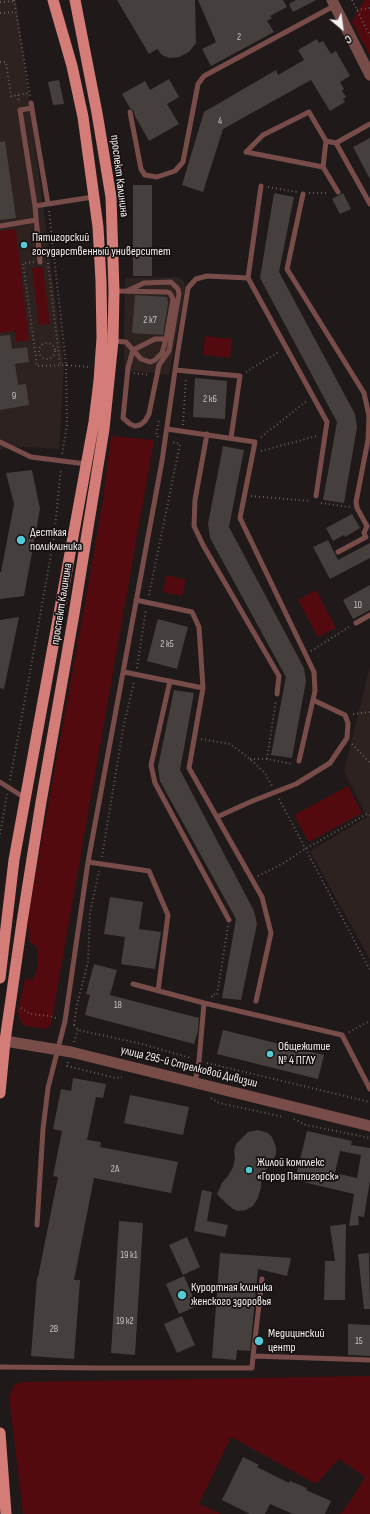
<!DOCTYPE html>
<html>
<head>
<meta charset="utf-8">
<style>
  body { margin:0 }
  #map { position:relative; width:370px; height:1514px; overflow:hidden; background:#1f1a19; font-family:"Sofia Sans Condensed",sans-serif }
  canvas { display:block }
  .north { position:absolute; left:322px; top:8px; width:40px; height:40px; -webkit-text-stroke:3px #161110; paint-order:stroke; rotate:151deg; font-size:11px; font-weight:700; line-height:16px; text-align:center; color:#f4f0f0 }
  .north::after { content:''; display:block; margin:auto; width:14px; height:18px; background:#f4f0f0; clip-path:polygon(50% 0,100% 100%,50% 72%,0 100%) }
</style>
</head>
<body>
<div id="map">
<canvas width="370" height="1514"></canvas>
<div class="north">С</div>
</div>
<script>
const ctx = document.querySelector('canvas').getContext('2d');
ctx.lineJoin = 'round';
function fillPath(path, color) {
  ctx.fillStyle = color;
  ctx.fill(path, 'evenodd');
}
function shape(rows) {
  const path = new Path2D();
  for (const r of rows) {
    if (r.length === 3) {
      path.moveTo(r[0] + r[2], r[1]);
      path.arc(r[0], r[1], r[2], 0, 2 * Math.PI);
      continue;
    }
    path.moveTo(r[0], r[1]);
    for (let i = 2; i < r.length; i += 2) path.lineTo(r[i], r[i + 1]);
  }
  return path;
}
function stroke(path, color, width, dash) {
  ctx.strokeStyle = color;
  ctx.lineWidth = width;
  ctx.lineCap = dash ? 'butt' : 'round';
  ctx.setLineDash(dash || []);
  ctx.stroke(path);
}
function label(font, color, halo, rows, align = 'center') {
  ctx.font = font + ' "Sofia Sans Condensed",sans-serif';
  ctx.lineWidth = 3.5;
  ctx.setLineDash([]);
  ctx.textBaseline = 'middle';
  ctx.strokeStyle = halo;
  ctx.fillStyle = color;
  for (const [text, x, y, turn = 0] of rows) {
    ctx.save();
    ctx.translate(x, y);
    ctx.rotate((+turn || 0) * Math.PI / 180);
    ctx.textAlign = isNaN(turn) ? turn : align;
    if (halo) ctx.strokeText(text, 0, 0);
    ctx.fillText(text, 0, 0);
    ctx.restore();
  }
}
fillPath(shape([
  [0,0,16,0,64,366,59,449,12,446,0,450],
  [176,277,180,278,184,281,185,289,169,375,124,370,125,278],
  [370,666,370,959,310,851,367,817,344,771]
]), '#2e2221');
fillPath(shape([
  [364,0,370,0,370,55,352,22],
  [16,229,29,340,16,342,15,331,0,333,0,231],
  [43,267,50,324,39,325,32,268],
  [205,336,232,339,230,358,203,355],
  [111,436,154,440,51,1024,47,1029,30,1027,23,1025,19,1018,18,1011,25,979,33,980,38,966,37,947,29,941,28,917,89,581,103,499],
  [167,575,186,580,182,596,163,592],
  [316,590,336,628,318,637,298,600],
  [348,786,362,813,309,842,294,815],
  [370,1376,370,1514,340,1514,349,1503,365,1477,339,1459,316,1484,231,1437,199,1504,221,1514,23,1514,9,1397,15,1384,23,1382]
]), '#520a0e');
fillPath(shape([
  [117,0,195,0,196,43,189,52,179,57,169,58,162,55,157,49,149,54],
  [198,0,283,0,287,7,270,16,272,18,267,21,274,32,211,66,202,49,216,42],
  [296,0,316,0,293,12,289,4],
  [317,39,319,43,323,41,331,54,336,51,350,76,340,82,344,89,342,91,346,97,343,99,345,102,330,111,311,80,223,129,203,192,182,185,204,112,276,70,278,75,304,60,298,50],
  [169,79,179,97,167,104,179,124,149,141,135,116,133,110,130,108,122,94,145,81,150,90],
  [59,80,64,104,53,105,48,82],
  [370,138,370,179,353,147],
  [5,141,16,218,0,220,0,142],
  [133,185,152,185,152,276,133,276],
  [274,193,294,197,279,272,355,414,357,427,344,503,323,500,337,422,260,278],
  [343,193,351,209,340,214,332,199],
  [135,295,167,297,168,303,163,335,132,333],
  [10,335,12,349,27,347,29,362,15,364,18,385,26,384,29,405,0,410,0,336],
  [195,378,227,381,225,419,193,417],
  [223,446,244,450,229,527,304,668,306,681,292,758,271,755,286,677,210,538,208,524],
  [32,470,40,509,24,596,0,599,0,572,1,572,14,504,6,473],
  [352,514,360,528,345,537,344,535,333,541,326,528],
  [328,540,338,560,370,543,370,558,330,579,313,547],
  [370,585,370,610,353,619,343,600],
  [19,617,4,689,0,688,0,620],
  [158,619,188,627,177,669,147,661],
  [174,690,194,693,180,770,254,911,257,924,241,1000,222,998,236,919,160,781,158,767],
  [110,897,143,902,139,929,161,932,155,969,121,964,125,937,104,934],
  [94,964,117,970,110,995,199,1018,198,1031,194,1044,85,1015,90,995,86,994],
  [223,1030,324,1055,318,1079,217,1054],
  [73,1078,106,1084,103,1098,96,1097,87,1140,101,1142,100,1147,178,1162,171,1193,94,1178,74,1280,80,1280,74,1359,31,1356,37,1277,38,1277,58,1177,53,1176,62,1131,53,1129,61,1089,71,1091],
  [130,1095,189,1107,183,1135,124,1123],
  [258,1130,268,1133,272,1137,276,1147,276,1154,271,1164,264,1172,261,1178,261,1187,258,1198,253,1206,246,1210,238,1211,233,1209,227,1204,217,1194,222,1183,228,1176,233,1167,235,1159,234,1151,236,1144,248,1132],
  [307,1131,352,1141,351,1145,370,1148,370,1180,364,1217,358,1216,359,1225,349,1226,354,1194,295,1180],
  [340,1151,361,1155,357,1178,335,1173],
  [202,1190,212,1192,207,1221,228,1225,225,1237,194,1231],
  [119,1221,143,1223,135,1355,111,1353],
  [346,1224,345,1300,324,1300,325,1261,335,1261,330,1226],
  [187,1237,200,1267,183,1275,169,1245],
  [220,1253,291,1258,287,1276,258,1269,250,1351,237,1350,236,1360,212,1358],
  [369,1253,370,1309,364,1309,358,1254],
  [184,1276,197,1306,179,1314,166,1284],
  [182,1316,195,1345,177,1353,164,1324],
  [348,1324,370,1325,370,1356,348,1355],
  [284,1343,284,1353,272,1353,272,1344],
  [243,1457,259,1465,257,1467,289,1483,290,1481,307,1488,306,1490,331,1501,325,1514,293,1514,270,1504,265,1514,250,1514,222,1500]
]), '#453f3e');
stroke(shape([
  [14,0,30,96],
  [352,0,370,36],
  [0,2,15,1],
  [357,10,370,8],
  [0,13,16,12],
  [0,62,6,62,11,96,29,93],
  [18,95,19,103],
  [268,187,297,192],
  [309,193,329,193],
  [49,211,66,365,89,367],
  [34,262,23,263,37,366,66,365,67,425,62,454],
  [48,263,60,365],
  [47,351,8],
  [246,372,280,351],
  [134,373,149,375],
  [183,425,186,377],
  [158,437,156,435,159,419],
  [261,437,308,400],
  [261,451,317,436],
  [251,496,310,501],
  [321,503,350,507],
  [149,595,180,444,171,442],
  [311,651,349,627],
  [137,668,146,609],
  [353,714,370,712],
  [201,739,230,744,250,759,265,773,272,786],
  [352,744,370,763],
  [250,759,267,759,292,764],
  [267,759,276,700],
  [10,780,34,650,54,537,61,469],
  [279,799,370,970],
  [0,834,7,794],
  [102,857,123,729,134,682],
  [258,876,282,864,305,849,367,814,370,815],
  [212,997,213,994,217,995,228,926],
  [21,1008,30,1014,50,1016,58,1019],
  [74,1025,77,1005,88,962,90,913,99,871],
  [74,1025,78,1030,142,1044,191,1058],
  [349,1032,370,1021],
  [74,1042,78,1030],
  [68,1062,67,1066,116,1078,122,1077],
  [207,1063,370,1102],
  [211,1098,219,1103,284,1117],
  [294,1119,306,1125,370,1138]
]), '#625d5d', 2, [1, 3]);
stroke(shape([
  [31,103,48,204],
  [32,108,20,110,35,206,93,197],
  [130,112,141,169,145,175,157,177,175,171,183,162,198,84,204,76,334,6],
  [370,124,336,143,370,204],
  [246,152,323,167,326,141,336,143],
  [246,152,263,135,309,112,326,141],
  [323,167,338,192],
  [303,194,287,269,364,393,369,416,368,440,356,502,357,508,367,526,364,533,366,537,338,552],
  [35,206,40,262],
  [0,226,36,220],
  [248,278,261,186],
  [127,291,144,283,171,282,178,289,179,294,169,351,159,365,149,414,145,421,140,425,135,426,130,424,123,418,128,368,133,350],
  [113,341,126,342,133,350,155,339,166,339,173,299,170,293,167,292,114,291],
  [133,350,141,359,150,362,155,360,162,353,166,339],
  [175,370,240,376,231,438],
  [167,429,255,442,240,518,314,672,315,691,299,761],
  [207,434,195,500,194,526,203,545,279,676,277,694],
  [0,442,31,457,86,464],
  [136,600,192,612,199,627,203,688,189,768,262,897,271,933,256,1001],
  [356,623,370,615],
  [124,672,203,688],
  [170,681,151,765,155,783,229,920],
  [0,782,25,798],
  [217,817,250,802,296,784,330,763,347,738,348,723,345,715,313,700],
  [88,862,149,871,168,915,158,991],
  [133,984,204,1003,199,1061,195,1082],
  [204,1003,342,1035,370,1089],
  [37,1225,43,1129,48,1088,65,1021,88,862,162,461,177,357,188,288,196,279,207,276,248,278,327,422,316,496],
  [253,1356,262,1279],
  [0,1367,100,1368,252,1368,253,1356,370,1360]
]), '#774c49', 5);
stroke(shape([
  [332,0,370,75],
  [5,1041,71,1052,370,1126]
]), '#774c49', 11);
stroke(shape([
  [0,978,14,860,94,422,99,381,102,338,101,281,98,227,83,117,72,66,53,0],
  [0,1093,5,1041,22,922,41,802,74,614,104,429,113,341,114,291,111,197,97,113,75,0],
  [0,1433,6,1514]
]), '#d47c77', 11);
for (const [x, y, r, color] of [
  [24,245,4,"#52cbd7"],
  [21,540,5,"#52cbd7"],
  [270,1054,4,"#52cbd7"],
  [249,1170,4,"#52cbd7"],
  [182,1295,5,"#52cbd7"],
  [259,1341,5,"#52cbd7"]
]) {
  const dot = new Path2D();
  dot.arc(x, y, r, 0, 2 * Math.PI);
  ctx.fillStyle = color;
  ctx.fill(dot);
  stroke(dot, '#161110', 1.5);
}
label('10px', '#c8c4c4', null, [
  ["2",239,37],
  ["4",220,121],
  ["2 к7",150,320],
  ["9",14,396],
  ["2 к6",210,399],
  ["10",358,605],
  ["2 к5",167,644],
  ["18",118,1005],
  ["2А",115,1169],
  ["19 к1",129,1255],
  ["19 к2",125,1321],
  ["2В",54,1329],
  ["15",359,1341]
]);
label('12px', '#f4f0f0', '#161110', [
  ["проспект Калинина",119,176,83],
  ["проспект Калинина",62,604,-81],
  ["улица 295-й Стрелковой Дивизии",189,1067,14]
]);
label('12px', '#f4f0f0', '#161110', [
  ["Пятигорский",32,238],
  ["государственный университет",32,252],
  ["Десткая",30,533],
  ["поликлиника",30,547],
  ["Общежитие",278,1047],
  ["№ 4 ПГЛУ",278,1061],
  ["Жилой комплекс",257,1163],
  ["«Город Пятигорск»",257,1177],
  ["Курортная клиника",191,1288],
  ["женского здоровья",191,1302],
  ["Медицинский",268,1334],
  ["центр",268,1348]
], 'left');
</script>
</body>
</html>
